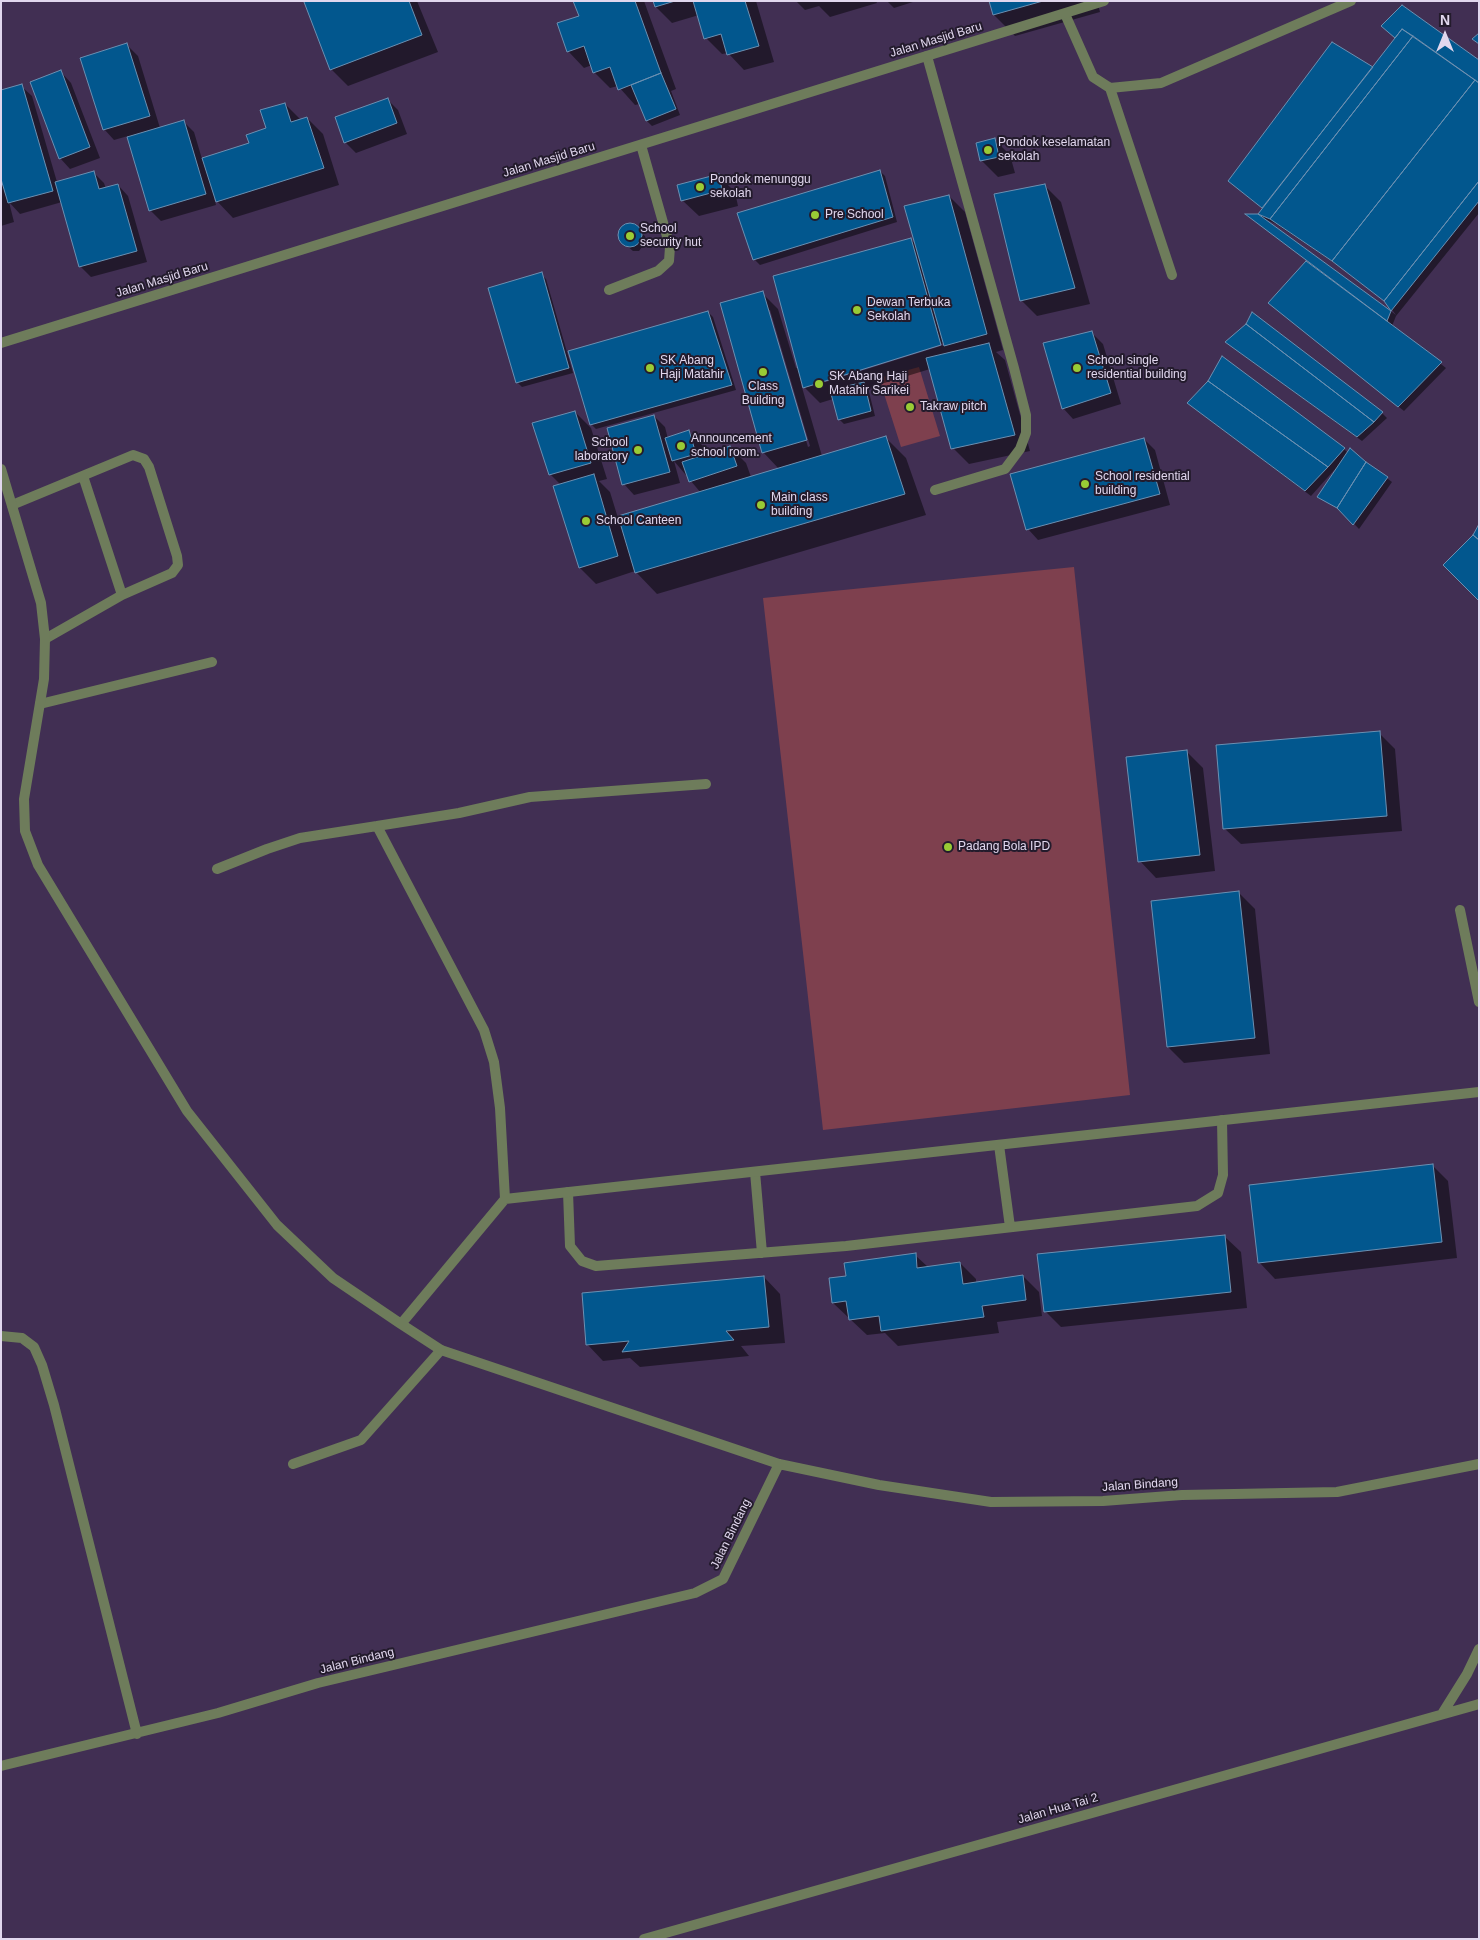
<!DOCTYPE html>
<html>
<head>
<meta charset="utf-8">
<style>
  body { margin:0 }
  #map { position:relative; width:1480px; height:1940px; overflow:hidden; background:#412f53; font-family:Arial,sans-serif }
  canvas { display:block }
  .frame { position:absolute; inset:0; border:2px solid #e1d7ee; pointer-events:none }
  .north { position:absolute; left:1420px; top:10px; width:50px; height:50px; -webkit-text-stroke:4px #231b2c; paint-order:stroke; rotate:0deg; font-size:14px; font-weight:700; line-height:20px; text-align:center; color:#e1d7ee }
  .north::after { content:''; display:block; margin:auto; width:18px; height:22px; background:#e1d7ee; clip-path:polygon(50% 0,100% 100%,50% 72%,0 100%) }
</style>
</head>
<body>
<div id="map">
<canvas width="1480" height="1940"></canvas>
<div class="frame"></div>
<div class="north">N</div>
</div>
<script>
const ctx = document.querySelector('canvas').getContext('2d');
ctx.lineJoin = 'round';
function fillPath(path, color) {
  ctx.fillStyle = color;
  ctx.fill(path, 'evenodd');
}
function shape(rows) {
  const path = new Path2D();
  for (const r of rows) {
    if (r.length === 3) {
      path.moveTo(r[0] + r[2], r[1]);
      path.arc(r[0], r[1], r[2], 0, 2 * Math.PI);
      continue;
    }
    path.moveTo(r[0], r[1]);
    for (let i = 2; i < r.length; i += 2) path.lineTo(r[i], r[i + 1]);
  }
  return path;
}
function stroke(path, color, width, dash) {
  ctx.strokeStyle = color;
  ctx.lineWidth = width;
  ctx.lineCap = dash ? 'butt' : 'round';
  ctx.setLineDash(dash || []);
  ctx.stroke(path);
}
function label(font, color, halo, rows, align = 'center') {
  ctx.font = font + ' Arial,sans-serif';
  ctx.lineWidth = 4;
  ctx.setLineDash([]);
  ctx.textBaseline = 'middle';
  ctx.strokeStyle = halo;
  ctx.fillStyle = color;
  for (const [text, x, y, turn = 0] of rows) {
    ctx.save();
    ctx.translate(x, y);
    ctx.rotate((+turn || 0) * Math.PI / 180);
    ctx.textAlign = isNaN(turn) ? turn : align;
    if (halo) ctx.strokeText(text, 0, 0);
    ctx.fillText(text, 0, 0);
    ctx.restore();
  }
}
fillPath(shape([
  [919,367,940,436,901,447,879,378],
  [1074,567,1130,1095,823,1130,763,598]
]), '#7e404e');
fillPath(shape([
  [310,1,417,1,438,52,348,86,332,70,306,3],
  [575,1,644,1,676,89,671,91,680,115,652,126,647,121,640,104,635,105,618,86,610,88,594,72,592,65,584,68,568,51,580,17],
  [654,1,756,1,774,62,744,70,728,53,722,54,706,38,699,15,672,23,656,7],
  [796,1,876,1,877,3,830,17,819,6,805,10],
  [887,1,916,1,894,8],
  [990,1,1097,1,1100,12,1015,36,994,15],
  [1402,7,1479,61,1479,213,1396,316,1392,326,1446,368,1404,411,1269,303,1308,261,1258,215,1263,209,1235,186,1373,69,1397,38],
  [1265,219,1276,224,1339,266,1387,303,1396,315],
  [127,45,138,56,160,128,184,122,194,132,202,159,251,143,268,129,285,104,301,120,307,118,323,134,339,185,233,218,214,198,216,205,161,221,150,210,128,136,114,140,104,129],
  [61,72,71,83,100,158,70,169,60,158],
  [21,86,32,96,57,182,94,173,104,183,106,189,118,185,128,196,147,262,91,277,81,267,62,202,20,214,9,202,14,222,1,226,1,91],
  [387,99,398,110,407,134,356,153,345,142],
  [994,139,1010,155,1015,173,998,177,981,160],
  [880,171,885,176,897,222,760,265,755,260,739,213],
  [719,176,735,192,738,206,699,216,682,200],
  [1044,185,1061,202,1090,304,1037,316,1021,300],
  [949,196,965,212,1003,350,996,352,1005,360,1030,451,969,464,953,448,930,369,868,388,875,416,844,424,839,419,833,399,820,403,801,384,822,456,885,437,906,458,926,515,657,594,635,571,596,584,580,568,561,485,550,474,575,412,591,428,607,479,599,481,610,492,618,518,701,493,674,461,680,483,634,495,624,484,654,416,665,427,668,439,689,432,705,448,707,455,730,447,746,463,751,477,779,469,763,452,762,293,778,309,796,368,798,368,911,239,916,245],
  [767,310,770,310,810,446,808,447],
  [947,342,947,344,813,386,813,383],
  [630,224,645,236,646,242,639,251,633,251,621,241,620,231,624,226],
  [541,274,546,279,573,373,522,387,517,382],
  [708,312,713,317,736,390,596,429,591,424],
  [1092,333,1103,344,1121,404,1073,419,1063,408],
  [1232,347,1382,413,1387,418,1362,441],
  [1194,408,1344,449,1348,453,1350,450,1392,482,1359,529,1343,512,1319,496,1336,468,1311,496],
  [1144,439,1155,450,1170,505,1038,540,1028,529],
  [1379,733,1395,749,1402,831,1241,844,1224,828],
  [1186,751,1203,768,1215,871,1156,878,1140,861],
  [1239,893,1255,909,1270,1054,1184,1063,1168,1047],
  [1432,1165,1448,1181,1457,1258,1275,1279,1259,1262],
  [1224,1236,1241,1252,1247,1308,1061,1327,1045,1311],
  [915,1255,928,1267,960,1263,976,1279,976,1283,1023,1276,1039,1292,1042,1316,997,1322,999,1333,898,1346,885,1333,867,1335,833,1303,847,1277],
  [764,1277,780,1294,785,1343,741,1346,749,1356,640,1367,630,1358,603,1361,587,1344]
]), '#0007');
const building = shape([
  [306,1,409,1,422,35,330,70,304,2,306,1],
  [573,1,635,1,661,73,618,90,610,67,593,73,584,46,567,52,557,23,579,16,573,1],
  [653,1,675,1,655,7,653,1],
  [693,1,745,1,759,46,727,55,721,34,704,39,693,1],
  [989,1,1043,1,993,15,989,1],
  [1402,5,1479,60,1479,83,1402,29,1395,38,1381,26,1402,5],
  [1402,29,1413,36,1270,219,1258,214,1402,29],
  [1479,33,1479,44,1472,39,1479,33],
  [1413,36,1475,80,1332,261,1270,219,1413,36],
  [1332,42,1373,67,1262,208,1228,181,1332,42],
  [127,43,150,116,103,130,80,58,127,43],
  [61,70,90,147,59,159,30,82,61,70],
  [661,73,676,109,646,121,631,85,661,73],
  [1475,80,1479,83,1479,181,1384,301,1332,261,1475,80],
  [22,84,53,191,8,203,1,179,1,90,22,84],
  [388,98,397,123,344,143,335,117,388,98],
  [285,103,291,122,307,117,324,168,216,202,202,158,249,143,246,135,266,128,260,110,285,103],
  [184,120,206,194,149,211,127,137,184,120],
  [995,138,999,157,980,161,976,143,995,138],
  [880,170,893,217,753,260,737,213,880,170],
  [94,171,99,189,118,184,137,251,79,267,55,182,94,171],
  [719,174,722,190,681,201,677,185,719,174],
  [1479,181,1479,201,1391,311,1384,301,1479,181],
  [1045,184,1075,288,1020,301,994,194,1045,184],
  [949,195,987,334,944,346,904,206,949,195],
  [1245,214,1258,214,1391,311,1387,321,1245,214],
  [630,235,12],
  [911,238,941,345,803,388,773,276,911,238],
  [1306,261,1442,362,1398,407,1268,303,1306,261],
  [542,272,569,368,516,383,488,288,542,272],
  [763,291,807,440,762,453,720,303,763,291],
  [708,311,732,385,590,425,568,351,708,311],
  [1252,312,1383,412,1374,422,1246,324,1252,312],
  [1246,324,1374,422,1357,437,1225,342,1246,324],
  [1092,331,1111,393,1062,409,1043,343,1092,331],
  [989,343,1015,435,951,449,926,358,989,343],
  [1222,356,1345,448,1328,467,1208,381,1222,356],
  [1208,381,1328,467,1305,491,1187,403,1208,381],
  [864,382,871,411,838,420,830,390,864,382],
  [575,411,591,463,549,475,532,423,575,411],
  [654,415,670,472,622,485,607,428,654,415],
  [689,430,696,454,672,461,665,438,689,430],
  [886,436,905,494,635,573,618,516,886,436],
  [1144,438,1160,494,1026,530,1010,474,1144,438],
  [730,446,737,466,689,482,682,462,730,446],
  [1350,448,1366,462,1337,508,1317,497,1350,448],
  [1366,462,1388,477,1353,525,1337,508,1366,462],
  [594,474,618,556,579,568,553,486,594,474],
  [1479,524,1479,540,1473,535,1479,524],
  [1473,535,1479,540,1479,601,1443,565,1473,535],
  [1380,731,1387,816,1223,829,1216,745,1380,731],
  [1187,750,1200,855,1138,862,1126,757,1187,750],
  [1239,891,1255,1038,1167,1047,1151,901,1239,891],
  [1433,1164,1442,1242,1258,1263,1249,1185,1433,1164],
  [1225,1235,1231,1292,1044,1312,1037,1254,1225,1235],
  [916,1253,917,1268,960,1262,963,1284,1023,1275,1026,1300,982,1306,984,1317,881,1331,879,1316,849,1320,846,1301,832,1303,829,1278,846,1276,844,1263,916,1253],
  [764,1276,769,1327,726,1331,734,1340,622,1352,629,1341,586,1345,582,1293,764,1276]
]);
fillPath(building, '#02578e');
stroke(building, '#6b90b2', 1);
stroke(shape([
  [1065,14,1093,77,1110,88,1161,83,1351,1],
  [927,56,1014,368,1026,415,1026,433,1020,449,1005,469,935,490],
  [1110,88,1172,275],
  [609,290,658,271,669,261,670,247,641,145],
  [12,505,133,455,144,459,149,467,177,556,178,565,172,573,122,595,83,476],
  [45,639,122,595],
  [40,704,212,662],
  [1460,910,1479,1002],
  [999,1145,1010,1227],
  [755,1172,762,1253],
  [568,1192,570,1246,582,1261,596,1266,846,1246,1197,1206,1218,1193,1223,1175,1222,1120],
  [293,1464,361,1440,441,1350]
]), '#6e7c5b', 10);
stroke(shape([
  [1,343,1104,1],
  [1,469,41,603,45,639,44,679,24,799,25,831,38,865,187,1111,277,1225,333,1278,401,1324,505,1199,500,1108,494,1062,484,1030,377,826,300,838,267,849,217,869],
  [377,826,459,813,530,797,706,784],
  [505,1199,1479,1092],
  [401,1324,441,1350,779,1464,879,1485,991,1502,1103,1501,1182,1495,1337,1492,1479,1464],
  [1,1336,22,1338,34,1347,42,1365,54,1405,137,1734],
  [1442,1714,1467,1674,1479,1649],
  [1,1766,218,1713,318,1683,695,1593,723,1579,779,1464],
  [644,1939,1479,1704]
]), '#6e7c5b', 10);
for (const [x, y, r, color] of [
  [988,150,5,"#99cb35"],
  [700,187,5,"#99cb35"],
  [815,215,5,"#99cb35"],
  [630,236,5,"#99cb35"],
  [857,310,5,"#99cb35"],
  [650,368,5,"#99cb35"],
  [1077,368,5,"#99cb35"],
  [763,372,5,"#99cb35"],
  [819,384,5,"#99cb35"],
  [910,407,5,"#99cb35"],
  [681,446,5,"#99cb35"],
  [638,450,5,"#99cb35"],
  [1085,484,5,"#99cb35"],
  [761,505,5,"#99cb35"],
  [586,521,5,"#99cb35"],
  [948,847,5,"#99cb35"]
]) {
  const dot = new Path2D();
  dot.arc(x, y, r, 0, 2 * Math.PI);
  ctx.fillStyle = color;
  ctx.fill(dot);
  stroke(dot, '#231b2c', 2);
}
label('12px', '#e1d7ee', '#231b2c', [
  ["Jalan Masjid Baru",936,40,-17],
  ["Jalan Masjid Baru",549,160,-17],
  ["Jalan Masjid Baru",162,280,-17],
  ["Jalan Bindang",1140,1485,-4],
  ["Jalan Bindang",731,1534,-64],
  ["Jalan Bindang",357,1661,-14],
  ["Jalan Hua Tai 2",1058,1809,-16]
]);
label('12px', '#e1d7ee', '#231b2c', [
  ["Pondok keselamatan",998,143],
  ["sekolah",998,157],
  ["Pondok menunggu",710,180],
  ["sekolah",710,194],
  ["Pre School",825,215],
  ["School",640,229],
  ["security hut",640,243],
  ["Dewan Terbuka",867,303],
  ["Sekolah",867,317],
  ["SK Abang",660,361],
  ["Haji Matahir",660,375],
  ["School single",1087,361],
  ["residential building",1087,375],
  ["SK Abang Haji",829,377],
  ["Matahir Sarikei",829,391],
  ["Class",763,387,"center"],
  ["Building",763,401,"center"],
  ["Takraw pitch",920,407],
  ["Announcement",691,439],
  ["school room.",691,453],
  ["School",628,443,"right"],
  ["laboratory",628,457,"right"],
  ["School residential",1095,477],
  ["building",1095,491],
  ["Main class",771,498],
  ["building",771,512],
  ["School Canteen",596,521],
  ["Padang Bola IPD",958,847]
], 'left');
</script>
</body>
</html>
